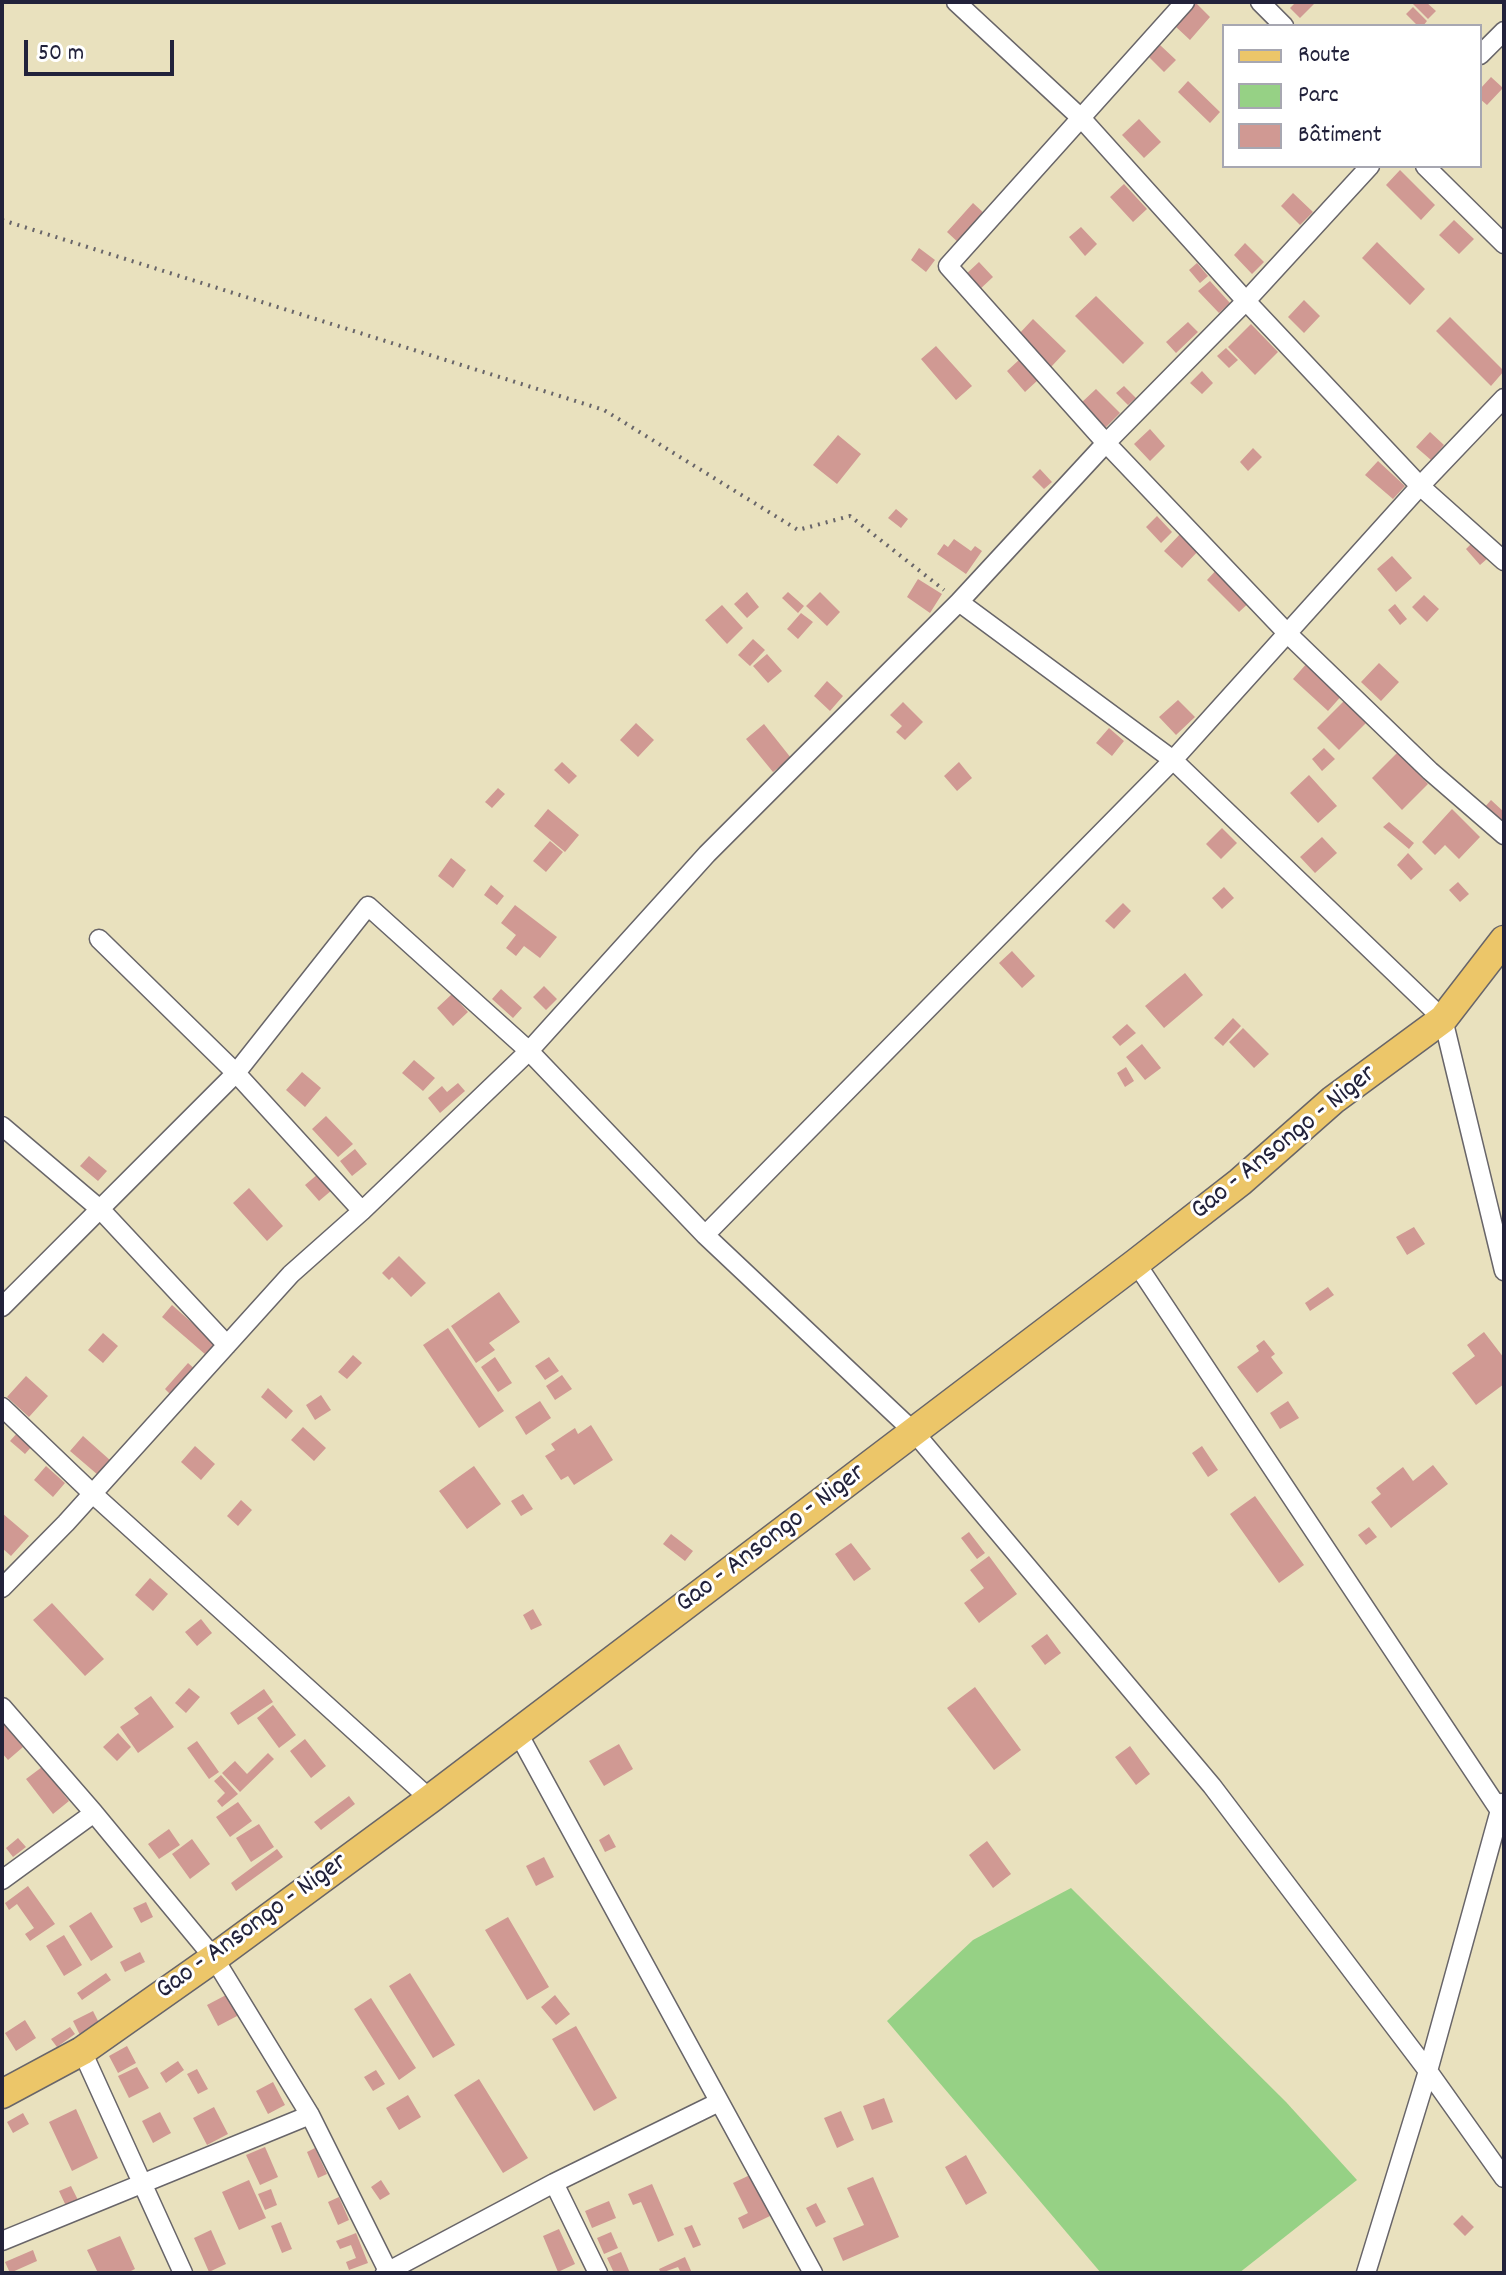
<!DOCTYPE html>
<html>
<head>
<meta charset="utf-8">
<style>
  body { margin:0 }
  #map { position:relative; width:1506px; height:2275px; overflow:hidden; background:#e9e1be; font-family:Dekko,sans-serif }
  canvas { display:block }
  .frame { position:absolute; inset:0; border:4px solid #22223b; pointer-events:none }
  .legend { position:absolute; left:1222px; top:24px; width:260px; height:144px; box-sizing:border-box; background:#fff; border:2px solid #a7a7b1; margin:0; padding:10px 14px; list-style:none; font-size:24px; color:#22223b }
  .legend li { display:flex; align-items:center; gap:16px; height:40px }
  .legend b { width:40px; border:2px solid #a7a7b1 }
  .scale { position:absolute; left:24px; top:40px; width:150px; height:36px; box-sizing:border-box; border:4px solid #22223b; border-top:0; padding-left:10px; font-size:24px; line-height:28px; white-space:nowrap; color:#22223b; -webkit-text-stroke:6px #fff; paint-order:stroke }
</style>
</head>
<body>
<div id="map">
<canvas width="1506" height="2275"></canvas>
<div class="frame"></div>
<ul class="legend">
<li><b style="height:10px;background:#ecc669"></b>Route</li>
<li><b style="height:22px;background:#96d185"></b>Parc</li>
<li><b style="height:22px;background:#d09993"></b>Bâtiment</li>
</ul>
<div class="scale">50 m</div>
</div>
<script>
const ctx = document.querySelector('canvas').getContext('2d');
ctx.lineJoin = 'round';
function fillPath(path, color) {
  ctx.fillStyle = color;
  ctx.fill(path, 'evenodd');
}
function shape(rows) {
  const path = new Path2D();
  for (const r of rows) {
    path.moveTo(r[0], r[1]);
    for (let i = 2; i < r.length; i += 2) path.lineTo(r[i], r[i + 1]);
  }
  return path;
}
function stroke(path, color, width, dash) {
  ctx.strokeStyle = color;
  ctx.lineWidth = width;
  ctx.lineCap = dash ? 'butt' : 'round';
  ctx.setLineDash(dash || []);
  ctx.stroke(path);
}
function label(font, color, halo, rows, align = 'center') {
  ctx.font = font + ' Dekko,sans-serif';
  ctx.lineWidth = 6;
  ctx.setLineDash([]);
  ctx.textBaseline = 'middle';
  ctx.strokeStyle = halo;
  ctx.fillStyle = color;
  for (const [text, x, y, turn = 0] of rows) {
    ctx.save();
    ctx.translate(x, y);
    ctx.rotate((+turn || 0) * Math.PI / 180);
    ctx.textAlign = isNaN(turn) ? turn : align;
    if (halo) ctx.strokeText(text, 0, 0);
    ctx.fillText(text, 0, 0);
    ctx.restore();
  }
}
fillPath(shape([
  [1071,1888,1286,2102,1357,2180,1239,2273,1101,2273,887,2021,973,1940]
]), '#96d185');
fillPath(shape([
  [1296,2,1316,2,1300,18,1290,8],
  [1411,2,1426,2,1436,11,1428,19],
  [1196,3,1210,17,1190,40,1175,26],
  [1413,7,1427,21,1423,26,1418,26,1406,14],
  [1160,45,1176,60,1164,72,1149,57],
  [1491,77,1503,88,1487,105,1480,99,1480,89],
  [1188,81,1220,112,1210,123,1178,92],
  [1139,119,1161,142,1144,158,1122,135],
  [1400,170,1435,205,1421,220,1386,185],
  [1124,184,1147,209,1133,222,1110,197],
  [1293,193,1313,212,1300,225,1281,206],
  [973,203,986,215,960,244,947,232],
  [1454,220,1474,239,1459,254,1439,235],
  [1081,227,1097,244,1085,256,1069,237],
  [1377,242,1425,289,1410,305,1362,258],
  [1245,243,1264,262,1252,274,1234,255],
  [919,248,935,260,926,272,911,260],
  [979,262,993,277,978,291,964,276],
  [1197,263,1208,276,1200,283,1189,270],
  [1210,281,1230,303,1219,313,1198,291],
  [1096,296,1144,343,1123,364,1075,316],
  [1304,300,1320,316,1304,333,1288,317],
  [1450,317,1504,371,1491,386,1436,331],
  [1033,319,1066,351,1051,367,1018,335],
  [1188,322,1198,332,1176,353,1166,342],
  [1251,324,1278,352,1255,375,1228,347],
  [936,346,972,386,956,400,921,359],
  [1226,348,1238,360,1229,368,1217,356],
  [1020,359,1038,380,1025,392,1007,371],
  [1202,371,1213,383,1202,394,1190,383],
  [1124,386,1136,398,1128,405,1116,393],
  [1096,389,1120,413,1105,428,1081,403],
  [1150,429,1165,446,1150,461,1134,444],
  [1430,432,1444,445,1431,460,1416,447],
  [838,435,861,454,837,484,813,465],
  [1253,448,1262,457,1248,471,1240,462],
  [1378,461,1405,486,1393,499,1365,475],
  [1040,469,1052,482,1044,489,1032,477],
  [896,509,908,519,901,528,888,518],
  [1157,516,1172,532,1161,543,1146,527],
  [1182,532,1200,549,1182,568,1164,551],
  [954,539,971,551,975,546,982,551,966,574,937,554,944,544,948,547],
  [1473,542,1488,558,1480,565,1466,549],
  [1392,556,1412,578,1396,592,1377,569],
  [1220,566,1253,599,1239,612,1207,580],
  [918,579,942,594,930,613,907,597],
  [747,592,759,607,747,618,734,604],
  [788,592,804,606,798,613,782,598],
  [820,592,840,612,827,626,806,606],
  [1424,595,1439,609,1427,622,1412,607],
  [1395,604,1407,619,1400,625,1388,610],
  [722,605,743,628,727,644,705,620],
  [801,613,813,622,798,639,787,629],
  [753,639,765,650,750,666,738,655],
  [767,654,782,671,768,683,753,666],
  [1308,662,1344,693,1328,711,1293,679],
  [1379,663,1399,682,1381,701,1361,682],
  [827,681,843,696,830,711,814,696],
  [1347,698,1369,720,1339,750,1317,728],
  [1178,700,1195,717,1176,735,1159,717],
  [903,702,923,722,905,740,896,732,902,726,890,715],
  [636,723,654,740,638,757,620,740],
  [764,724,791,758,773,772,746,739],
  [1109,728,1124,741,1112,756,1096,743],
  [1324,748,1335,759,1322,771,1312,759],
  [1398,752,1428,784,1402,810,1372,778],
  [562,762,577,776,569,784,554,770],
  [959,762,972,778,957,791,944,776],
  [1309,775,1337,806,1318,823,1290,793],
  [498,788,505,794,492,808,485,802],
  [1491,800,1504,812,1504,820,1501,823,1484,808],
  [548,809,579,835,565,852,534,826],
  [1452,809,1480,837,1459,859,1445,845,1435,855,1422,842],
  [1389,822,1414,843,1409,849,1383,827],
  [1222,828,1237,843,1221,859,1206,844],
  [1322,837,1337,853,1315,873,1300,857],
  [550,841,563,852,546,872,533,861],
  [1408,853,1423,869,1411,880,1397,865],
  [451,858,466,870,453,888,438,876],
  [1458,882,1469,894,1460,902,1449,890],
  [491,885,504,896,497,905,484,895],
  [1224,887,1234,898,1222,909,1212,898],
  [1123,903,1131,911,1114,929,1105,921],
  [515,905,557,937,540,958,524,946,516,956,506,948,516,935,501,923],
  [1012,951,1035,976,1022,988,999,963],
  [1185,973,1203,995,1164,1028,1145,1006],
  [544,986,557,999,546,1010,533,997],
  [501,989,522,1008,513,1018,492,999],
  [452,994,468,1012,453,1026,437,1008],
  [1233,1018,1241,1026,1223,1046,1214,1038],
  [1127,1024,1136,1033,1120,1046,1112,1037],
  [1243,1028,1269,1054,1254,1068,1229,1042],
  [1142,1044,1161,1068,1145,1080,1126,1057],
  [414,1060,435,1078,423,1091,402,1073],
  [1126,1067,1134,1081,1125,1087,1117,1073],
  [302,1072,321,1088,305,1107,286,1090],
  [458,1083,465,1091,440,1113,428,1098,442,1086,447,1092],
  [326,1116,353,1144,338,1157,312,1129],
  [355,1149,367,1164,352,1176,340,1161],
  [89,1156,107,1171,98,1181,80,1166],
  [318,1174,332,1190,319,1201,305,1185],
  [249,1188,283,1226,267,1241,233,1203],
  [1414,1227,1425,1244,1407,1255,1396,1237],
  [399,1256,426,1283,411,1297,392,1277,389,1280,382,1273],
  [1328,1287,1334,1295,1310,1311,1305,1303],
  [499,1292,520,1322,489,1343,495,1350,476,1363,451,1326],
  [172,1305,216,1344,206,1355,162,1317],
  [448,1328,504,1411,479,1428,423,1345],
  [1484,1332,1504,1358,1504,1384,1476,1405,1452,1373,1475,1356,1467,1345],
  [103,1333,118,1346,103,1363,88,1350],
  [1264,1340,1275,1354,1271,1357,1283,1373,1257,1393,1237,1367,1259,1351,1256,1346],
  [353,1355,362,1363,347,1379,338,1372],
  [495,1357,512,1383,498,1392,481,1367],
  [549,1357,559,1371,545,1380,535,1366],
  [188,1363,197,1371,174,1398,165,1389],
  [562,1375,572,1389,555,1400,546,1386],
  [26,1376,48,1396,29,1417,7,1397],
  [268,1388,293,1411,286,1419,261,1397],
  [321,1395,331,1410,315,1420,306,1405],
  [540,1401,551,1418,526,1435,515,1417],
  [1288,1401,1299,1418,1280,1429,1270,1413],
  [591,1425,613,1460,574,1485,568,1476,561,1480,545,1456,555,1450,551,1444,575,1428,578,1434],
  [303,1427,326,1448,314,1461,291,1440],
  [18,1432,33,1445,25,1454,10,1441],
  [83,1436,111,1461,98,1475,70,1451],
  [195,1446,215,1464,201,1480,181,1462],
  [1202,1446,1218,1470,1208,1477,1192,1453],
  [1433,1465,1448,1484,1391,1528,1371,1502,1381,1494,1376,1488,1403,1467,1413,1481],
  [46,1466,65,1483,53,1497,34,1480],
  [474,1466,501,1504,467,1529,439,1491],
  [523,1494,533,1509,521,1516,511,1501],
  [1255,1496,1304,1565,1279,1583,1230,1514],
  [241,1500,252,1510,238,1526,227,1516],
  [2,1513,29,1536,11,1556,2,1548],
  [1369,1527,1377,1537,1366,1545,1358,1535],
  [969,1532,985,1553,977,1559,961,1538],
  [671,1534,693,1551,685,1561,663,1544],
  [851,1543,871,1569,854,1581,835,1554],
  [989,1556,1017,1594,979,1623,964,1603,984,1588,970,1570],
  [150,1578,168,1594,153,1611,135,1595],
  [52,1603,104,1659,85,1676,33,1620],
  [533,1609,542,1625,531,1630,523,1615],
  [201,1619,212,1633,197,1646,185,1632],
  [1047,1634,1061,1653,1045,1665,1031,1646],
  [975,1687,1021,1750,994,1770,947,1708],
  [189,1688,200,1697,186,1713,175,1703],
  [264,1689,273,1702,238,1725,230,1713],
  [151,1696,174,1727,138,1753,120,1727,139,1714,134,1708],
  [273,1705,296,1735,279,1748,257,1718],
  [2,1722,23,1747,8,1760,2,1753],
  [118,1733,131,1747,117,1761,103,1747],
  [305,1739,326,1766,311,1778,290,1751],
  [197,1741,219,1772,209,1779,187,1748],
  [619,1744,633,1769,604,1786,589,1761],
  [1130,1746,1150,1774,1136,1785,1115,1757],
  [268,1753,274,1759,240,1792,222,1773,235,1761,247,1774],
  [42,1767,69,1801,53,1814,26,1779],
  [221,1775,238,1794,222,1807,217,1801,225,1793,214,1781],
  [349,1796,355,1804,321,1830,314,1822],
  [238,1802,252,1821,230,1837,216,1817],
  [259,1824,274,1847,251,1862,236,1838],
  [169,1829,180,1845,159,1859,148,1844],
  [609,1834,616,1847,605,1852,599,1840],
  [18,1838,26,1847,13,1857,6,1848],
  [192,1839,210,1864,190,1879,172,1854],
  [987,1841,1011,1874,993,1888,969,1855],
  [277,1849,283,1857,236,1891,231,1883],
  [544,1857,554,1877,536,1886,526,1866],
  [28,1886,55,1924,30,1941,25,1934,34,1928,17,1904,9,1910,5,1903],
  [146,1902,153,1917,141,1923,133,1908],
  [91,1912,113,1947,91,1961,69,1926],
  [508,1917,549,1987,527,2000,485,1930],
  [64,1935,82,1965,64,1976,46,1946],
  [140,1952,145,1962,125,1972,120,1962],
  [106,1973,111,1980,82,2000,77,1993],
  [410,1973,455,2045,433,2058,389,1986],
  [228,1994,239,2015,218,2026,207,2005],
  [555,1995,570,2014,556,2025,541,2007],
  [371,1998,416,2068,399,2080,354,2009],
  [93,2011,103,2031,83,2041,73,2021],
  [25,2020,36,2038,16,2051,5,2033],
  [576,2026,617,2098,594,2111,552,2039],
  [70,2027,75,2034,57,2047,51,2039],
  [127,2046,136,2063,118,2073,109,2056],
  [178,2061,184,2070,166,2083,160,2073],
  [137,2067,149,2088,129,2098,118,2076],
  [197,2069,208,2089,198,2094,187,2074],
  [376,2070,385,2084,373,2091,364,2077],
  [479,2079,528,2158,503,2173,454,2095],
  [273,2082,285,2105,268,2114,256,2091],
  [408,2095,421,2117,399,2130,386,2108],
  [884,2098,893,2122,872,2130,863,2106],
  [214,2107,228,2134,207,2145,193,2118],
  [76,2109,98,2158,72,2171,49,2122],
  [841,2111,854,2140,837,2148,824,2118],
  [160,2112,171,2133,153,2143,142,2121],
  [23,2113,29,2124,13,2133,7,2122],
  [265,2147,278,2177,260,2185,246,2155],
  [315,2148,327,2174,318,2178,307,2152],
  [966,2155,987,2193,966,2205,945,2167],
  [750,2175,770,2216,743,2229,738,2218,748,2213,733,2183],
  [873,2177,899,2237,843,2261,833,2238,864,2225,847,2188],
  [249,2180,266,2218,239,2230,222,2192],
  [381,2180,390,2194,380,2200,371,2187],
  [652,2184,674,2235,658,2242,641,2202,633,2205,628,2194],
  [71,2186,78,2200,66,2206,59,2191],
  [271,2189,277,2205,265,2210,258,2194],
  [339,2197,349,2220,338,2225,328,2202],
  [609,2201,616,2218,592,2228,585,2211],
  [816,2203,826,2222,816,2227,806,2208],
  [1462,2215,1474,2227,1465,2236,1453,2224],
  [281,2222,292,2249,282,2253,271,2226],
  [692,2225,701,2245,693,2248,684,2228],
  [559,2229,575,2264,558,2272,543,2236],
  [211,2230,226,2264,209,2272,194,2238],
  [611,2232,618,2248,604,2254,597,2238],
  [356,2233,368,2263,349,2270,346,2262,356,2258,351,2245,340,2249,336,2241],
  [120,2236,135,2269,127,2273,98,2273,87,2250],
  [33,2250,37,2261,10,2273,5,2262],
  [621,2252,630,2273,614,2273,607,2258],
  [685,2257,692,2273,681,2273,678,2267,661,2273,659,2269]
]), '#d09993');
const street = shape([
  [956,2,1082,119,1246,301,1420,486,1504,561],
  [1185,2,948,266,1106,443,1289,635,1430,771,1504,835],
  [1260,2,1284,26],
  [1480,55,1504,31],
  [1425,166,1504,244],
  [959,602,1173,760,1443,1019,1504,1271],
  [99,939,236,1073,362,1211],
  [2,1126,101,1210,227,1345],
  [705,1235,1173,760,1420,486,1504,398],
  [1136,1263,1504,1817],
  [2,1307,236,1073,368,906,529,1051,705,1235,914,1432,1212,1786,1428,2071,1504,2178],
  [2,1407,93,1494,430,1799],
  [2,1588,66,1523,291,1274,362,1211,529,1051,707,854,959,602,1106,443,1246,301,1370,166],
  [2,1707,94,1813,214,1958,310,2115,389,2273],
  [518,1733,813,2273],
  [2,1880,94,1813],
  [82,2051,183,2273],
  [554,2183,598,2273],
  [2,2241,310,2115],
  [385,2273,554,2183,719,2102],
  [1366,2273,1428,2071,1502,1803]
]);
const primary = shape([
  [2,2094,82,2051,214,1958,430,1799,1136,1263,1240,1182,1333,1100,1443,1019,1504,940]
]);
stroke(street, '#686569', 21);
stroke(primary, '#686569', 31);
stroke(shape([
  [2,220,604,410,798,530,850,516,944,590]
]), '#686569', 4, [2, 6]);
stroke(street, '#fff', 18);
stroke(primary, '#ecc669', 28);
label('28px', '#22223b', '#fff', [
  ["Gao - Ansongo - Niger",1285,1144,-39],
  ["Gao - Ansongo - Niger",772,1540,-37],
  ["Gao - Ansongo - Niger",253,1928,-36]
]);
</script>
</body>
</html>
